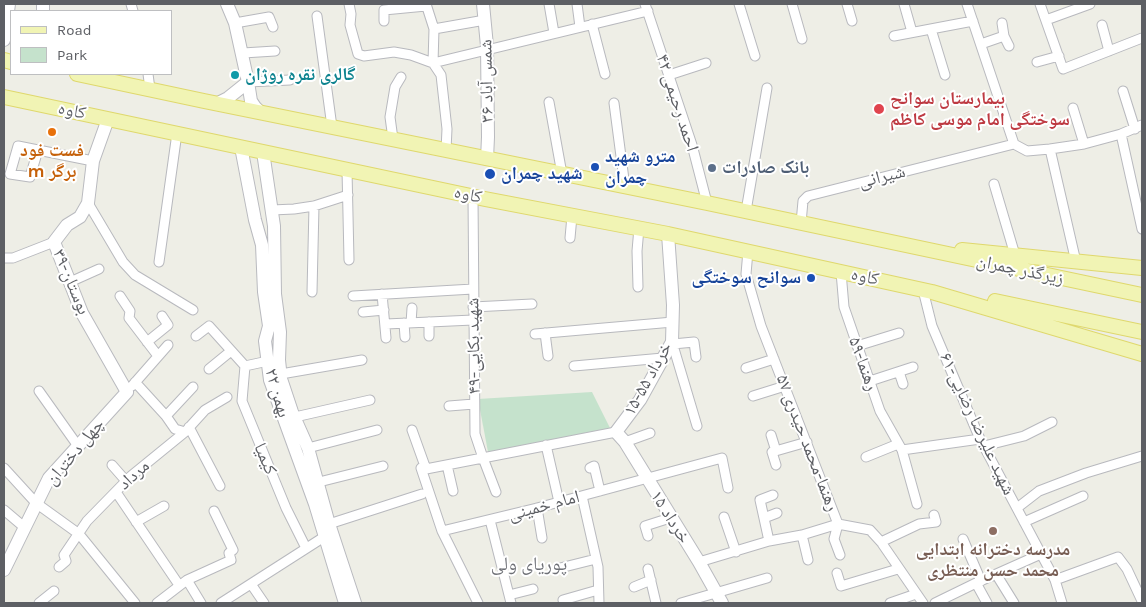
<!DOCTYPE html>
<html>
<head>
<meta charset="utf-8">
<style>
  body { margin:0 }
  #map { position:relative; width:1146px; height:607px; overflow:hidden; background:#eeeee6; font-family:Karla,sans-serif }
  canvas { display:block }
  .frame { position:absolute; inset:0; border:5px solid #5d5f64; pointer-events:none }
  .legend { position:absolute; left:10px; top:10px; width:162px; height:65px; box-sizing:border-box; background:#fff; border:1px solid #bebfc1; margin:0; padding:6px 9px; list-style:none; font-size:15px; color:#5d5f64 }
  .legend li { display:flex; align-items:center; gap:10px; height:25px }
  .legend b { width:25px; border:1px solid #bebfc1 }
</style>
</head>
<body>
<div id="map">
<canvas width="1146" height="607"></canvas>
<div class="frame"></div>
<ul class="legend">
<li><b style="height:6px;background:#f1f4b4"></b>Road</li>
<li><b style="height:14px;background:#c5e2cc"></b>Park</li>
</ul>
</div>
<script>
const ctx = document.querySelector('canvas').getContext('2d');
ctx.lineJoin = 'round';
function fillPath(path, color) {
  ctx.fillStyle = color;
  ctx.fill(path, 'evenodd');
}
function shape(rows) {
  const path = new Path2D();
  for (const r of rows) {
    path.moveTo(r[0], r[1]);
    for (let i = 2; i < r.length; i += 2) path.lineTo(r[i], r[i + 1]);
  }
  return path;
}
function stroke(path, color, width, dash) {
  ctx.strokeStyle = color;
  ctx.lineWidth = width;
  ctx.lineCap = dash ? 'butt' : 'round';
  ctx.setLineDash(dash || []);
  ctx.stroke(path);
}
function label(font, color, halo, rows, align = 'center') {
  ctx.font = font + ' Karla,"Noto Naskh Arabic",sans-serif';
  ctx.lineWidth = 4;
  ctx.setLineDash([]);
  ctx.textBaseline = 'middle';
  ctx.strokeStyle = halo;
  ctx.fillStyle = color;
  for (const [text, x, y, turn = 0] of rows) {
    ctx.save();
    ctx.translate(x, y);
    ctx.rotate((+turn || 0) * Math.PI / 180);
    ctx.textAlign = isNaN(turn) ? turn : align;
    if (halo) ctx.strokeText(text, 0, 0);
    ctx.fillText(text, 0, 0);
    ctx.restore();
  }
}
fillPath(shape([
  [592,392,610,428,488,452,478,399]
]), '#c5e2cc');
const street = shape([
  [131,4,133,11],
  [349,4,351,14,350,25,358,54,364,56,394,52,411,55,433,63,441,75,447,129,446,150],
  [426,4,434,29,433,63,648,11],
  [549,4,554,33],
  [577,4,580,27],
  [645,4,692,145,707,203],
  [739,4,755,56],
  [792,4,802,39],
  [847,4,852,21],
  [904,4,912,32],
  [967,4,1014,144],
  [1040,4,1063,69,1142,38],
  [317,16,332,127],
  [1046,20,1090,4],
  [384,21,384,10,426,6],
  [235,23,269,17,273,27],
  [1002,23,1004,36,1009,46],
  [592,24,605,74],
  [1102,25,1109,51],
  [434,29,485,20],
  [931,29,945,75],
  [894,36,973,21],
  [981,44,1004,36],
  [243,53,275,51],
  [1037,62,1059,56],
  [148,74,150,89],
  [669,75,706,63],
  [248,82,290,80],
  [1123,91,1135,129],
  [549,102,562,174],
  [614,103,625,187],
  [1073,108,1084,144],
  [1121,134,1142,229],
  [393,139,390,117,395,87,401,77],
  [1050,149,1076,262],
  [38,150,30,177,10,174,18,146,93,161],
  [347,170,349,260],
  [994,184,1015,255],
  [473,197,475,434,483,458,496,492],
  [88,203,123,262,135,275,193,310],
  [272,210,294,209,314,206,348,195],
  [746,211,767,88],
  [801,223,803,201,808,196,1014,144,1027,151,1050,149,1084,144,1121,134,1142,125],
  [570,238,572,216],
  [748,251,746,274,761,326,838,524,870,530,881,542,923,603],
  [4,258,13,258,54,242],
  [159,262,177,133],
  [841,272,844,307,880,411,902,450,917,504],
  [70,282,99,269],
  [638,287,637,251,639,228],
  [923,290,932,326,980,439,1055,580,1062,603],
  [312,292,314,206],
  [382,294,386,338],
  [120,296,130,311,129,318,158,356],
  [353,296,473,289],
  [473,307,532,304],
  [363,312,384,310],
  [404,323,405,337],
  [411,323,412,308],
  [386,324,473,320],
  [545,333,548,356],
  [535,334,673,322],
  [196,336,209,326,245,366],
  [429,336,429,322],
  [147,342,168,325,162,316],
  [672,342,697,426],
  [673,344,694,342,696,357],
  [857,346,899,333],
  [245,366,242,401,286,508,306,548],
  [245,366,268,361],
  [574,366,663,358],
  [746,368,774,359],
  [209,369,231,351],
  [899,372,903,384],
  [281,374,362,360],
  [870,381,913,367],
  [135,382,166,416,175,429,185,432],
  [132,386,168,345],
  [39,391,78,446],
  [753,396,785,386],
  [449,406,474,404],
  [166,416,193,387],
  [295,417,370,400],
  [189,427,220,486],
  [412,430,426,469],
  [771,435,776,451],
  [625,442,650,433],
  [546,445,559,502],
  [984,446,1024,436,1052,422],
  [308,448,377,430],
  [902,450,980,439],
  [866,457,898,444],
  [112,465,126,481],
  [447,465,453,491],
  [776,465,772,452,807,442],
  [4,468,36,503,79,534,135,603],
  [590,468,594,466,600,491],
  [319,482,383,466],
  [116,492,179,585],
  [582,496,598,567,599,603],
  [537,508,542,538],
  [1017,508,1039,491,1086,473,1142,456],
  [4,510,24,527],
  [724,517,736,552],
  [764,518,777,513],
  [490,520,511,603],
  [136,522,164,506],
  [1024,522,1083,496],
  [329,524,422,494],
  [838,524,834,539,840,555],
  [442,531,537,508,722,458,728,488],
  [802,535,808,560],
  [648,536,645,526,670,518],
  [963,539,981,581],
  [769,541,760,500,773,495],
  [881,542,919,524,936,522,934,515],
  [699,562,769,541,802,535,838,524],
  [59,567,66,561,64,555,87,521,131,476,185,432,205,410,227,397],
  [560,568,596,559],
  [648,569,656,603],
  [837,573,841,586,898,569],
  [996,574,1014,603],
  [187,580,201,603],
  [1055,580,1118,557,1127,569,1142,601],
  [976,583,987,603],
  [251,584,264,603],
  [634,587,651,580],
  [509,595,533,589],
  [563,600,598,590],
  [39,603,54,591],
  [157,603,187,580,231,560,229,553,233,550,214,511],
  [221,603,324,537],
  [478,603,442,531,421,468,426,469,616,432],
  [681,603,767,578],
  [890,603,916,594],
  [935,603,976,583,1041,554]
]);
const secondary = shape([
  [227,4,235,23,248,82],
  [483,4,487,46,488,137,487,159],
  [43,11,43,4],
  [4,40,9,4],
  [216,104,228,98,248,82,251,101,255,107,261,113],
  [241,147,255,220,262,245,264,292,269,326,265,341,270,380,315,504,345,603],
  [263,152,274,226,275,294,280,332,279,360,281,379,292,412,308,448,329,524,355,603],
  [668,234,673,305,672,342,640,400,616,432,625,442,699,562,722,603],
  [4,570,49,478,127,392,82,313,54,242,67,225,80,217,88,203,93,161,108,119]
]);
const primary = shape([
  [4,60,11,62],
  [77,74,204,101,707,203,1142,295],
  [4,97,485,199,668,234,932,292,1142,354],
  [962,250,1142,268],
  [995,301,1142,332]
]);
stroke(street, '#b8b9be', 11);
stroke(secondary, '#b9babf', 14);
stroke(primary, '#dfd86d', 16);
stroke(street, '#fff', 9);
stroke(secondary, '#fff', 12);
stroke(primary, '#f1f4b4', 14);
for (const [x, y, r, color] of [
  [235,75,5,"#0f9aa8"],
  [879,109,6,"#e0444e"],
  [52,132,5,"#e8710a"],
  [595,167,5,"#1a4fb4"],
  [712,168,5,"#5c6f8a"],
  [490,174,6,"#1a4fb4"],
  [811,278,5,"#1a4fb4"],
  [993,531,5,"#8d6e63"]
]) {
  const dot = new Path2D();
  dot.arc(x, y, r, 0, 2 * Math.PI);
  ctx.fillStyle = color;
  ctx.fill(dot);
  stroke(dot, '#fff', 2);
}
label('bold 18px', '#0d838f', '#fff', [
  ["گالری نقره روژان",245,75]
], 'left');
label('18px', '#5d5f64', '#fff', [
  ["شمس آباد ۳۶",487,81,-91],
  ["۴۲ احمد رحیمی",677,103,72],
  ["کاوه",72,111,12],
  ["شیرانی",882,177,-14],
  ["کاوه",468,195,12],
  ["زیرگذر چمران",1020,270,12],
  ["کاوه",865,277,12],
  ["۳۹-بوستان",71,282,67],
  ["۴۹-شهید بکایی",474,346,-91],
  ["۵۹-رهنما",863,364,70],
  ["۱۵-۵۵ خرداد",648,379,-61],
  ["۲۲ بهمن",277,393,74],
  ["۶۱-شهید علیرضا رضایی",977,424,65],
  ["۵۷ رهنما-محمد حیدری",807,443,69],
  ["چهل دختران",75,452,-50],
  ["کیمیا",265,459,67],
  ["مرداد",134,475,-42],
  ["امام خمینی",544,506,-15],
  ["۱۵ خرداد",670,517,58]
]);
label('bold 18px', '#be3a42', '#fff', [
  ["بیمارستان سوانح",890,99],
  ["سوختگی امام موسی کاظم",890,120]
], 'left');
label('bold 18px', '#c56008', '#fff', [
  ["فست فود",52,151],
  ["m برگر",52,172]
]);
label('bold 18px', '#164399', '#fff', [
  ["مترو شهید",605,157],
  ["چمران",605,178],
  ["شهید چمران",501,174],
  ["سوانح سوختگی",801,278,"right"]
], 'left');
label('bold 18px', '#4e5e75', '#fff', [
  ["بانک صادرات",722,168]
], 'left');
label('bold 18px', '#785e54', '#fff', [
  ["مدرسه دخترانه ابتدایی",993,550],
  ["محمد حسن منتظری",993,571]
]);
label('19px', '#6e7076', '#fff', [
  ["پوریای ولی",529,565]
]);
</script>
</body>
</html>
